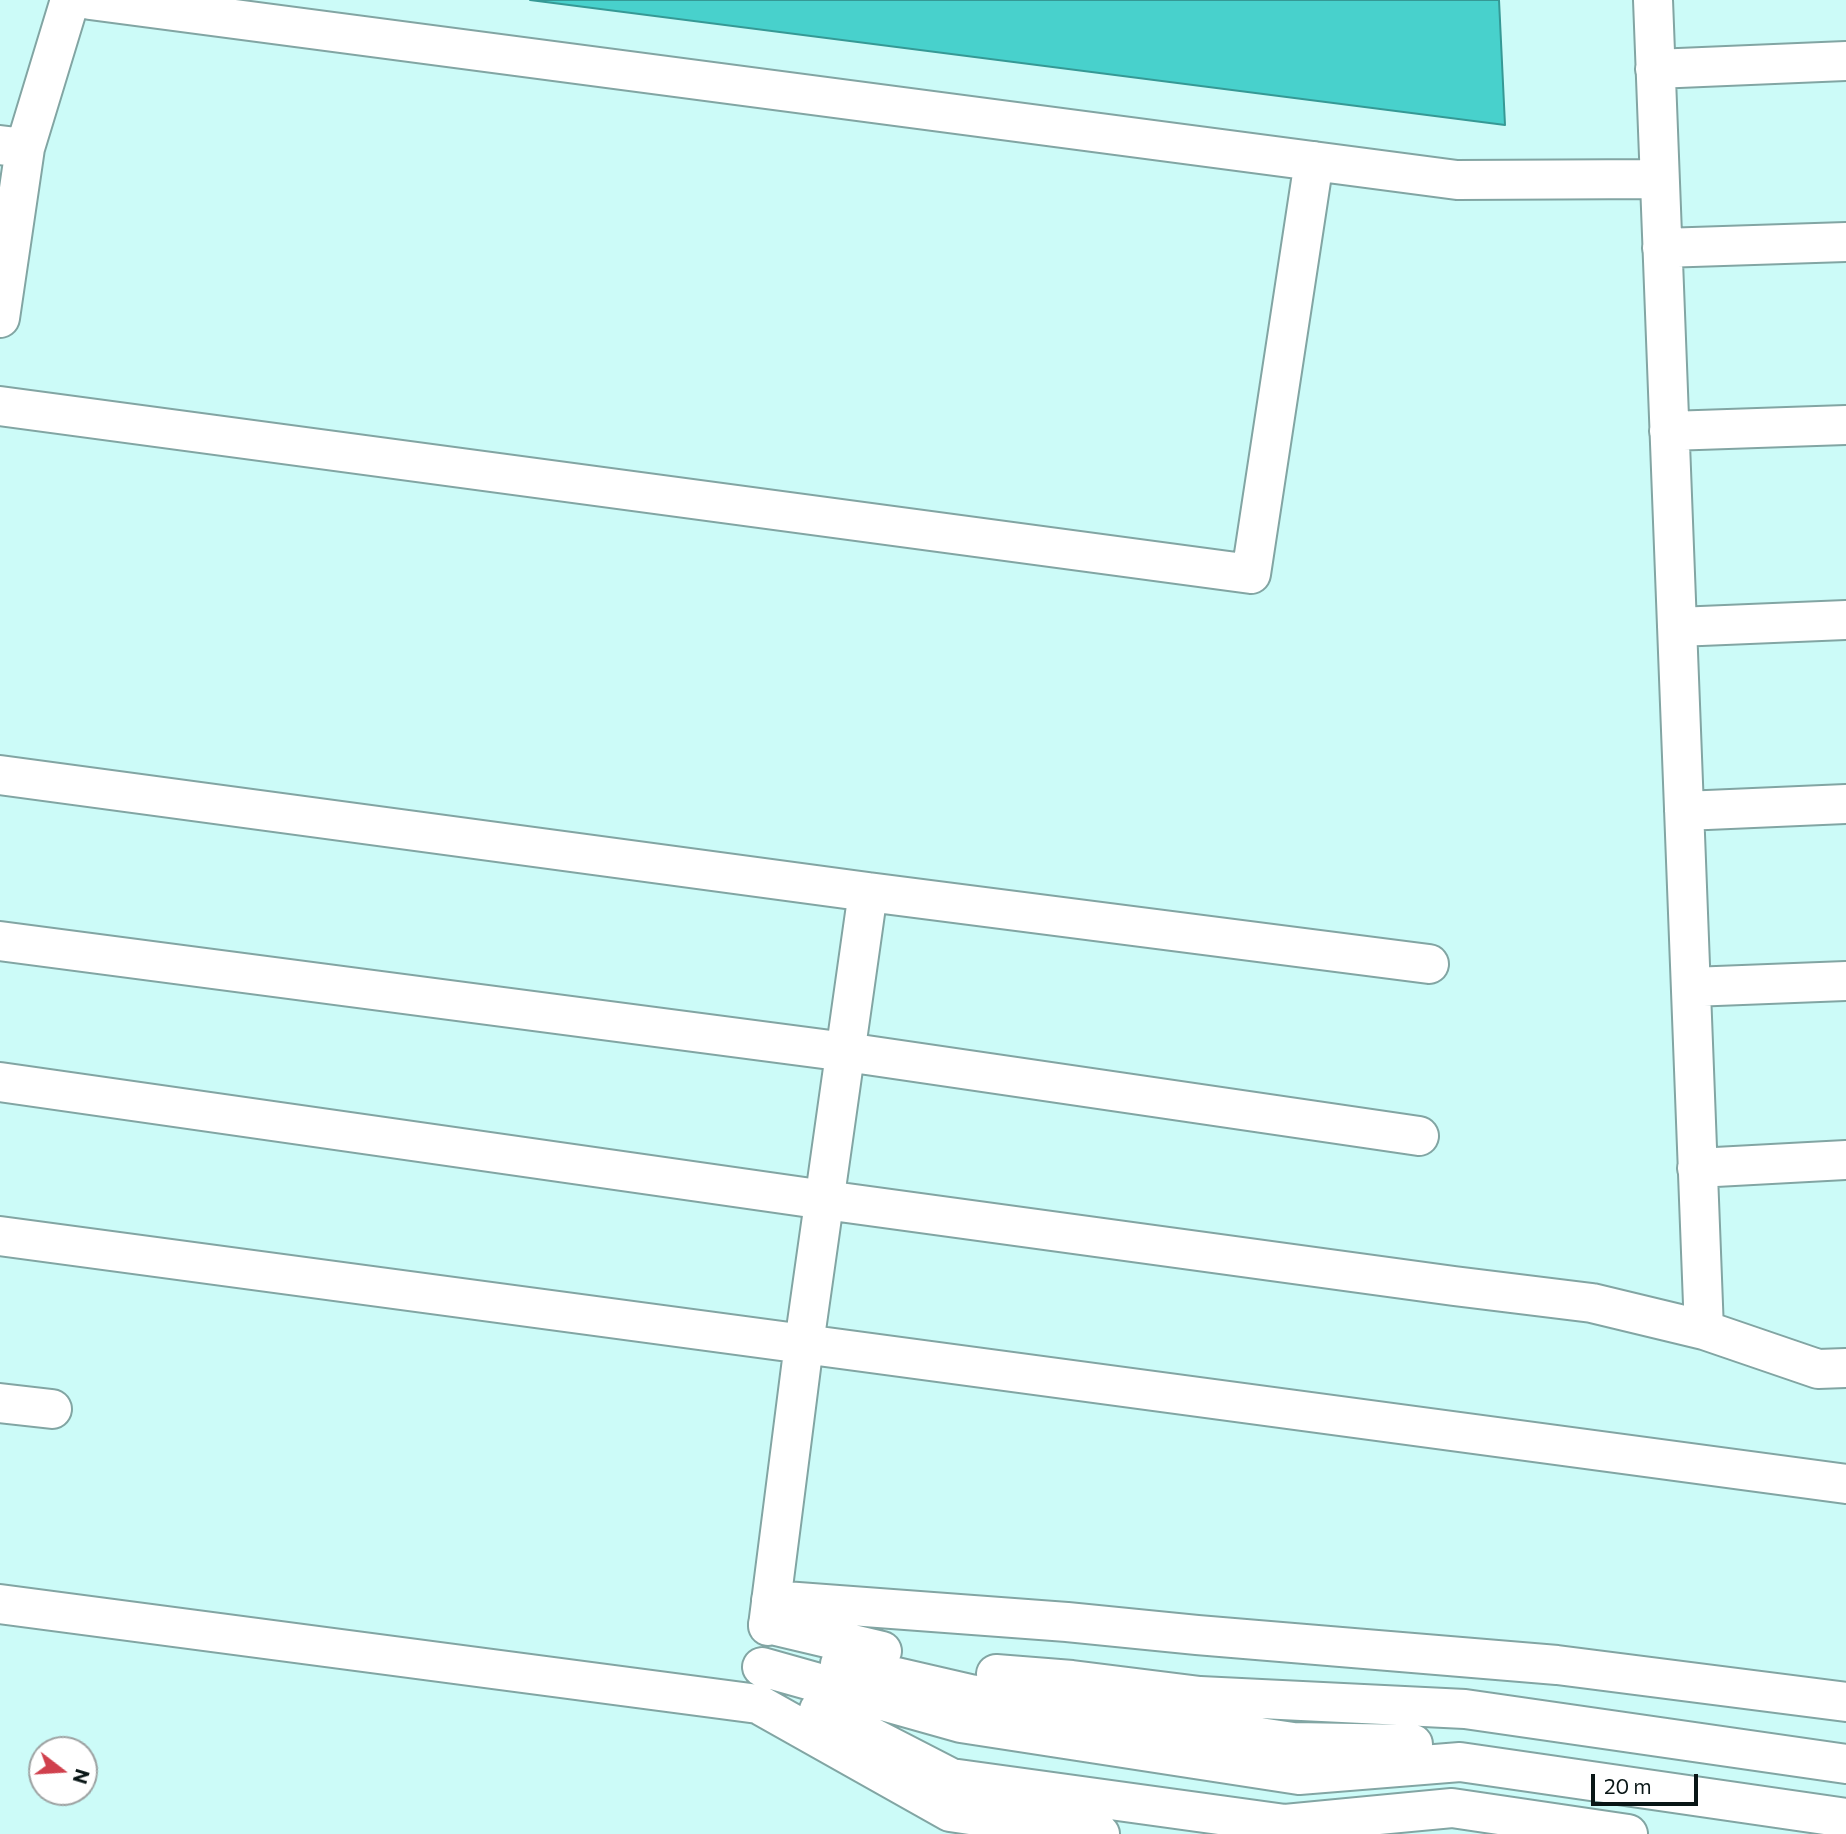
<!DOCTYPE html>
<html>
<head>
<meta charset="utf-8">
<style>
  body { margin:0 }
  #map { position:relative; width:1846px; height:1834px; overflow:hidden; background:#e7fdfc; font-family:Commissioner,sans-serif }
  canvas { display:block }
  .north { position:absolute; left:28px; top:1736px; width:70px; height:70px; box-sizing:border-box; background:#fff; border:2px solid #9da2a2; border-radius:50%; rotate:107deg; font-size:19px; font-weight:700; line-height:28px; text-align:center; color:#091616 }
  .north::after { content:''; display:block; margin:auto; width:24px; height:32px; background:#d0404d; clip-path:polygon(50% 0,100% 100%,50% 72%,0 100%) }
  .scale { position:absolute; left:1591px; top:1774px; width:107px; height:32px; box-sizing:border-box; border:4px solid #091616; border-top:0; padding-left:9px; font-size:21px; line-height:24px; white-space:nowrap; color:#091616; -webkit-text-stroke:5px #fff; paint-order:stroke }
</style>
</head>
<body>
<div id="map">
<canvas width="1846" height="1834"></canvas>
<div class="north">N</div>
<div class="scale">20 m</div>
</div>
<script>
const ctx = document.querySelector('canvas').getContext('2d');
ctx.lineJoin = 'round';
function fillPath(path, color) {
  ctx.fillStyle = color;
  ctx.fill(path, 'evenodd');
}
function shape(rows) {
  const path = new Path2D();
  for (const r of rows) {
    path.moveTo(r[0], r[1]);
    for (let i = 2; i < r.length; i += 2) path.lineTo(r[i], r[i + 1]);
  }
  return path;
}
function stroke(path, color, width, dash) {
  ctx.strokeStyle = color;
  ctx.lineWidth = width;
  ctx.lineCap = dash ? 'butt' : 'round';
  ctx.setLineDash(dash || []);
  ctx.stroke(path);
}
fillPath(shape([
  [0,0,530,0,1504,125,1499,0,1846,0,1846,1834,0,1834],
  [42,1750,84,1750,84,1792,42,1792]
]), '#ccfbf8');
const water = shape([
  [530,0,1499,0,1505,125,530,0]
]);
fillPath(water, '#48d1cc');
stroke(water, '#359995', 2);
const street = shape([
  [90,0,1457,180,1659,179],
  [1653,0,1704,1330,1818,1369,1846,1368],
  [1655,69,1846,61],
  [0,145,25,148,70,0],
  [1662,248,1846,242],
  [0,318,25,148],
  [0,406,1251,574,1314,161],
  [1669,431,1846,425],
  [1677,627,1846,620],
  [0,775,868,892,1429,964],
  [1684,811,1846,804],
  [0,941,846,1052,1419,1136],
  [1691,987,1846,981],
  [0,1082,825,1200,1454,1286,1592,1303,1704,1330],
  [1697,1168,1846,1160],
  [0,1236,1846,1484],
  [0,1403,52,1409],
  [771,1600,1067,1622,1197,1635,1557,1665,1846,1702],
  [0,1604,758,1704,950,1812,1100,1834],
  [768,1624,882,1651],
  [768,1626,804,1344,868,892],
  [840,1664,970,1694,1293,1742,1413,1744],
  [762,1667,961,1723,1299,1775,1460,1762,1846,1818],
  [996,1674,1072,1680,1200,1696,1465,1709,1846,1764],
  [819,1710,951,1778,1285,1824,1452,1808,1628,1834]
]);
stroke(street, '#82a5a3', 42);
stroke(street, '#fff', 38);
</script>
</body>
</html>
